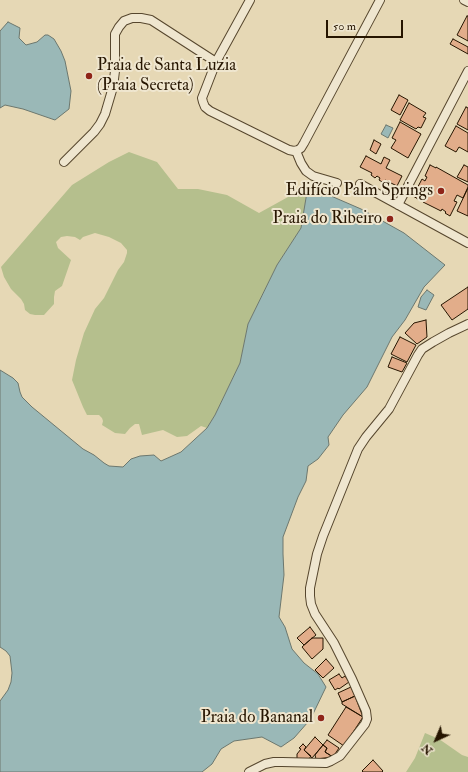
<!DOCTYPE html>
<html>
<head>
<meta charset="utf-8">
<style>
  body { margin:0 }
  #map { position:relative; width:468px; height:772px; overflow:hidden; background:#e6d8b5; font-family:"IM FELL Double Pica",serif }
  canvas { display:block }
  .north { position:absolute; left:416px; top:720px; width:40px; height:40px; -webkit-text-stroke:3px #efe6cf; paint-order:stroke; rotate:224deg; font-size:11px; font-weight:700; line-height:16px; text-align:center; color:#261500 }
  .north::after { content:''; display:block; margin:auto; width:14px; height:18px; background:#261500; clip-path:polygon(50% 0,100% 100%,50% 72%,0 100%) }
  .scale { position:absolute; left:326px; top:20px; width:77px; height:18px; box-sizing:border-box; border:2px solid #261500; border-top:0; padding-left:5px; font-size:12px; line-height:14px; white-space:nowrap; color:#261500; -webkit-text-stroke:3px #efe6cf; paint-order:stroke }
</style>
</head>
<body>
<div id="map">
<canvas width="468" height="772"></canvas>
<div class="north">N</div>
<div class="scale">50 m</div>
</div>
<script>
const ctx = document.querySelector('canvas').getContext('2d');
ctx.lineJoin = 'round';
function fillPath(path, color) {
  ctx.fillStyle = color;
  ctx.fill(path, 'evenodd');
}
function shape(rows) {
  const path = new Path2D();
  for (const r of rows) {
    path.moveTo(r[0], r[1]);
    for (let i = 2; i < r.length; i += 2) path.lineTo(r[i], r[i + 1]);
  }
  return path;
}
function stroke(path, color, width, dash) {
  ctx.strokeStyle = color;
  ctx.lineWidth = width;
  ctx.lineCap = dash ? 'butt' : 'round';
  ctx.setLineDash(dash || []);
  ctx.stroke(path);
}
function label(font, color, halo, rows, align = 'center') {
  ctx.font = font + ' "IM FELL Double Pica",serif';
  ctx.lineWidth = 4;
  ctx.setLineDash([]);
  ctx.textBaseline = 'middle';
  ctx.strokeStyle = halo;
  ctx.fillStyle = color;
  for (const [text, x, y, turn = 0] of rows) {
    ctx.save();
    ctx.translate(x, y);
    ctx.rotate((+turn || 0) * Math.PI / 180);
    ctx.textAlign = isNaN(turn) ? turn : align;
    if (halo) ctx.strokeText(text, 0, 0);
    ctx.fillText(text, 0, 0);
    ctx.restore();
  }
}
fillPath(shape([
  [129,152,157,162,178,189,198,189,227,195,259,213,308,186,301,228,277,265,248,324,240,363,215,415,207,428,201,426,187,436,177,437,163,430,142,435,139,424,135,424,130,428,125,434,115,433,102,425,103,421,102,418,99,415,87,415,83,407,72,380,76,360,84,333,95,309,104,298,118,270,124,262,127,253,127,250,121,243,109,237,95,233,83,237,80,240,75,237,67,236,61,237,56,242,58,248,71,260,62,286,55,291,54,297,54,304,44,315,35,315,30,314,25,310,24,304,21,299,11,289,4,277,1,267,72,185,109,162],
  [425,733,439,739,462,755,468,757,468,772,406,772,415,758]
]), '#b5bf8d');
const water = shape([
  [8,22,20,28,19,38,26,45,37,42,45,35,48,35,54,39,61,51,65,61,71,91,69,109,55,120,23,109,5,105,0,108,0,31,8,22],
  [386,125,393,128,388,138,381,134,386,125],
  [308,186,361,209,404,233,445,265,424,287,405,320,392,337,367,387,343,415,328,437,329,445,318,459,308,466,306,481,298,497,283,537,283,554,284,575,279,617,285,627,292,649,304,663,318,674,326,687,313,714,308,722,294,738,281,747,262,737,234,741,221,749,212,764,202,772,0,772,0,701,8,690,11,682,12,673,10,656,6,651,0,647,0,370,13,378,18,383,20,392,22,397,32,407,83,449,94,455,104,463,109,466,123,467,131,459,140,456,154,455,161,461,181,452,207,428,215,415,240,363,248,324,277,265,301,228,308,186],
  [427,290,434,295,426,310,418,307,421,297,427,290]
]);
fillPath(water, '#9ab8b7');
stroke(water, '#6c776e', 1);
const building = shape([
  [467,16,468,16,468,41,457,35,467,16],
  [453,39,468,47,468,54,450,44,453,39],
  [399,95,408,100,400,115,391,110,399,95],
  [409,103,426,113,423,117,426,118,421,128,418,127,416,129,400,120,409,103],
  [466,107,468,108,468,130,457,124,466,107],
  [400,122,421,134,408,158,391,148,396,140,392,138,400,122],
  [456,126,468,133,468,152,459,147,456,152,445,146,456,126],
  [374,140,381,144,376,154,370,150,374,140],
  [366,156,381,164,384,157,390,160,386,168,402,176,397,186,385,180,384,183,379,180,380,178,377,176,375,178,371,175,372,173,360,167,366,156],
  [430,165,436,168,436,167,468,185,468,187,463,198,457,195,454,201,457,202,450,216,445,213,446,212,442,209,441,211,423,202,424,199,419,197,418,199,413,196,422,179,425,181,427,177,425,176,430,165],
  [464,165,468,167,468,182,457,177,464,165],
  [468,188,468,216,457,211,468,188],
  [468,287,468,309,452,320,441,305,468,287],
  [426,320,427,337,417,344,405,333,414,323,426,320],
  [400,337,416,345,407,362,391,354,400,337],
  [392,357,407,363,402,372,388,367,392,357],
  [310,627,316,635,304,645,297,638,310,627],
  [312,638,323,638,323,649,312,659,302,647,312,638],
  [326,659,334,668,323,678,315,670,326,659],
  [339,674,342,678,345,676,349,682,339,689,338,688,335,690,329,680,339,674],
  [351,687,355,696,342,702,338,693,351,687],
  [355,696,363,717,342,704,342,702,355,696],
  [346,707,363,717,344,746,328,735,346,707],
  [315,737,323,745,312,758,304,750,315,737],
  [327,740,339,748,333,757,325,752,327,748,323,745,327,740],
  [303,744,306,747,304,750,311,756,309,759,297,759,297,754,301,749,299,748,303,744],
  [323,745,327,748,325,752,333,757,316,759,315,755,323,745],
  [373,760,383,771,382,772,363,772,362,771,373,760]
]);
fillPath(building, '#e2ad8a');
stroke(building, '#261500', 1);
const minor = shape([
  [250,0,216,62,204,93,202,98,203,102,205,107,210,111,289,150,294,151,298,150,301,148,304,143,380,0],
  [464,0,468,2],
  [296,151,301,163,306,171,313,176,337,183],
  [64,162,94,132,100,124,105,114,113,87,115,71,115,34,119,27,124,21,132,18,141,18,151,20,216,62],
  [360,184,468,243],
  [398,205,468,71],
  [249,772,265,764,274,762,282,762,326,763,331,761,340,756,365,724,367,719,366,711,352,679,334,643,315,614,311,604,310,596,310,588,317,554,323,536,358,449,366,437,389,409,418,355,422,349,433,342,449,333,468,324]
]);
stroke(minor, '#56462d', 10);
stroke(minor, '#efe6cf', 8);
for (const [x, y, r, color] of [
  [89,76,4,"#8f2418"],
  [441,191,4,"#8f2418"],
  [390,219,4,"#8f2418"],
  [321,718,4,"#8f2418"]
]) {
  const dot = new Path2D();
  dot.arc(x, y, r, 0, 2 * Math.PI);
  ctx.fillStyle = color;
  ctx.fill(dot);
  stroke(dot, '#efe6cf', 1.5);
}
label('17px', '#261500', '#efe6cf', [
  ["Praia de Santa Luzia",97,66,"left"],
  ["(Praia Secreta)",97,86,"left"],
  ["Edifício Palm Springs",433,191],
  ["Praia do Ribeiro",382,219],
  ["Praia do Bananal",313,718]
], 'right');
</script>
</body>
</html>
